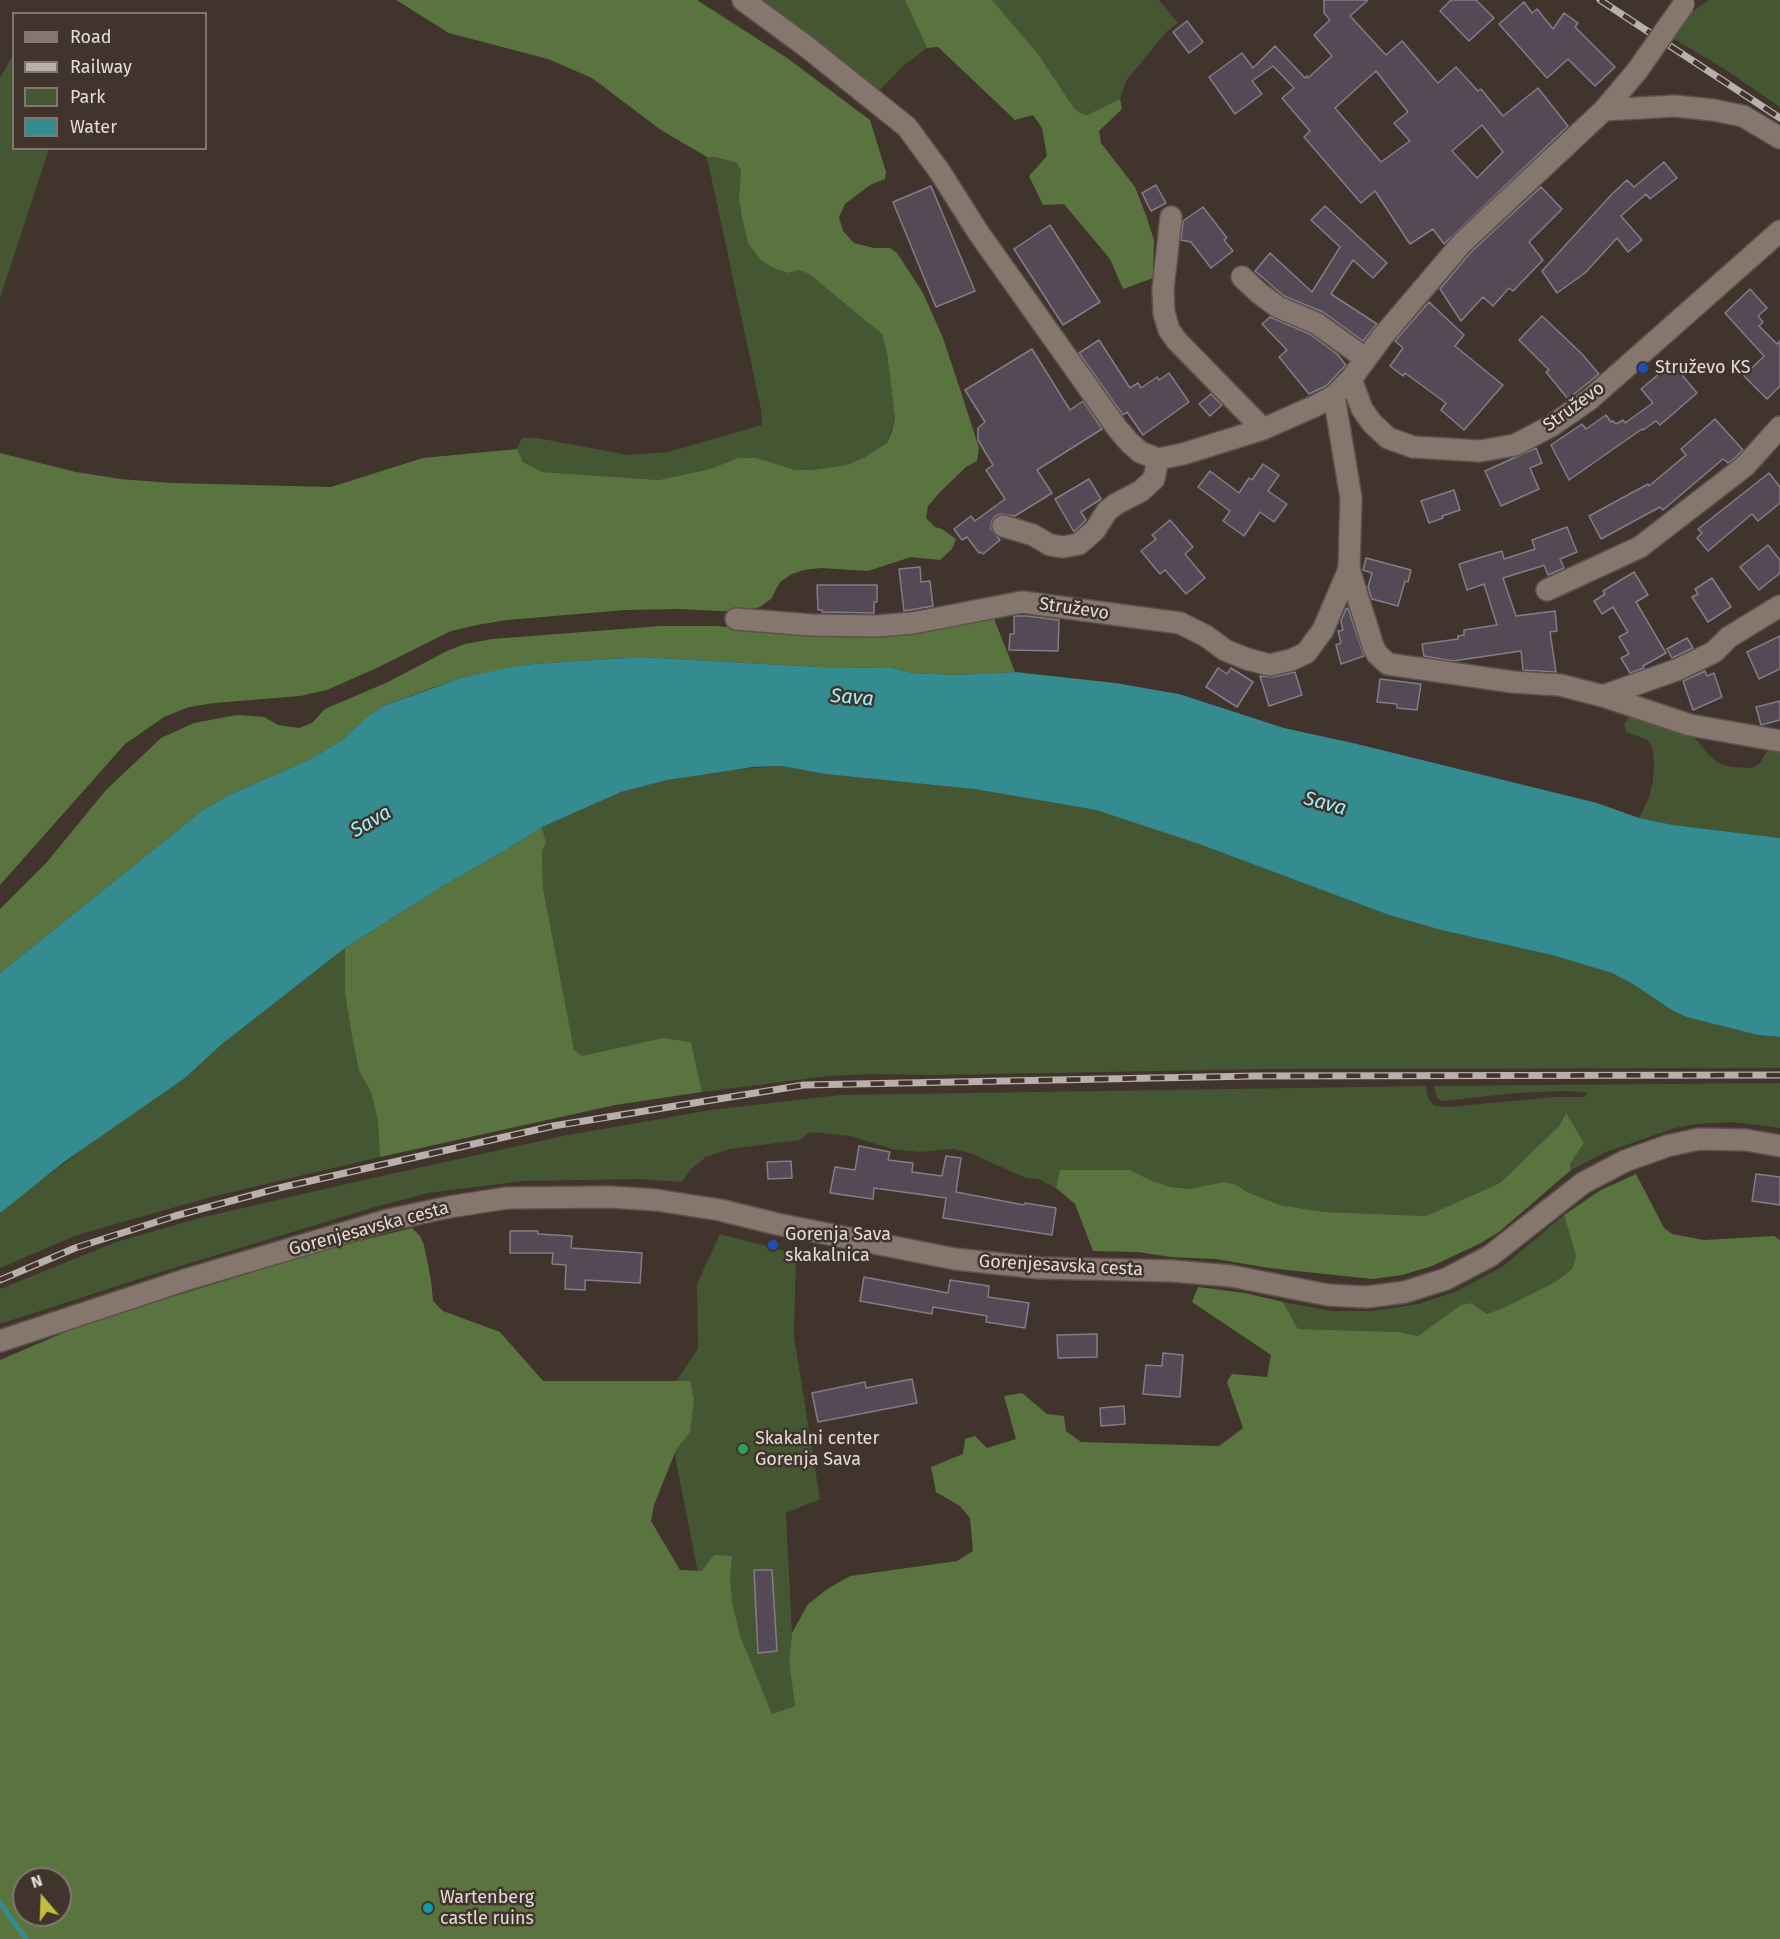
<!DOCTYPE html>
<html>
<head>
<meta charset="utf-8">
<style>
  body { margin:0 }
  #map { position:relative; width:1780px; height:1939px; overflow:hidden; background:#40342c; font-family:"Fira Sans",sans-serif }
  canvas { display:block }
  .legend { position:absolute; left:12px; top:12px; width:195px; height:138px; box-sizing:border-box; background:#40342c; border:2px solid #827770; margin:0; padding:8px 10px; list-style:none; font-size:18px; color:#e4dcd7 }
  .legend li { display:flex; align-items:center; gap:12px; height:30px }
  .legend b { width:30px; border:2px solid #827770 }
  .north { position:absolute; left:12px; top:1867px; width:60px; height:60px; box-sizing:border-box; background:#40342c; border:2px solid #827770; border-radius:50%; rotate:341deg; font-size:16px; font-weight:700; line-height:24px; text-align:center; color:#e4dcd7 }
  .north::after { content:''; display:block; margin:auto; width:21px; height:27px; background:#c3bd3e; clip-path:polygon(50% 0,100% 100%,50% 72%,0 100%) }
</style>
</head>
<body>
<div id="map">
<canvas width="1780" height="1939"></canvas>
<ul class="legend">
<li><b style="height:8px;background:#86776e"></b>Road</li>
<li><b style="height:8px;background:#b9b0ab"></b>Railway</li>
<li><b style="height:16px;background:#455732"></b>Park</li>
<li><b style="height:16px;background:#348b90"></b>Water</li>
</ul>
<div class="north">N</div>
</div>
<script>
const ctx = document.querySelector('canvas').getContext('2d');
ctx.lineJoin = 'round';
function fillPath(path, color) {
  ctx.fillStyle = color;
  ctx.fill(path, 'evenodd');
}
function shape(rows) {
  const path = new Path2D();
  for (const r of rows) {
    path.moveTo(r[0], r[1]);
    for (let i = 2; i < r.length; i += 2) path.lineTo(r[i], r[i + 1]);
  }
  return path;
}
function stroke(path, color, width, dash) {
  ctx.strokeStyle = color;
  ctx.lineWidth = width;
  ctx.lineCap = dash ? 'butt' : 'round';
  ctx.setLineDash(dash || []);
  ctx.stroke(path);
}
function label(font, color, halo, rows, align = 'center') {
  ctx.font = font + ' "Fira Sans",sans-serif';
  ctx.lineWidth = 5;
  ctx.setLineDash([]);
  ctx.textBaseline = 'middle';
  ctx.strokeStyle = halo;
  ctx.fillStyle = color;
  for (const [text, x, y, turn = 0] of rows) {
    ctx.save();
    ctx.translate(x, y);
    ctx.rotate((+turn || 0) * Math.PI / 180);
    ctx.textAlign = isNaN(turn) ? turn : align;
    if (halo) ctx.strokeText(text, 0, 0);
    ctx.fillText(text, 0, 0);
    ctx.restore();
  }
}
fillPath(shape([
  [757,0,905,0,927,48,903,66,878,92],
  [992,0,1159,0,1178,23,1167,31,1126,81,1120,99,1087,115,1080,113,1074,108,1038,54],
  [1709,0,1780,0,1780,107,1723,68,1674,39,1693,11],
  [13,55,14,148,49,149,0,298,0,78],
  [707,157,715,157,737,163,741,171,739,199,748,243,775,269,787,273,799,270,809,274,882,334,887,353,895,418,887,443,865,457,847,465,812,470,795,470,757,458,738,458,710,469,659,480,542,472,523,462,517,449,522,438,537,438,628,455,668,452,762,425,761,409],
  [1637,714,1689,731,1708,754,1718,763,1731,767,1752,768,1760,763,1769,748,1780,750,1780,838,1673,825,1639,818,1649,798,1653,780,1654,764,1653,749,1648,740,1626,732,1624,725,1629,717],
  [782,766,825,774,974,789,1096,810,1199,844,1389,915,1441,930,1553,955,1612,973,1633,984,1670,1009,1686,1017,1758,1035,1780,1037,1780,1068,1270,1069,931,1075,873,1074,829,1076,702,1092,691,1042,663,1038,582,1057,574,1050,543,888,542,851,546,843,542,827,621,792,667,780,724,770],
  [345,948,345,994,353,1042,359,1071,371,1092,378,1121,380,1157,211,1197,77,1235,0,1268,0,1213,9,1204,94,1141,185,1078,222,1044],
  [1780,1083,1780,1128,1733,1122,1696,1124,1675,1128,1606,1152,1571,1170,1570,1164,1584,1143,1565,1113,1559,1126,1500,1183,1426,1216,1324,1212,1280,1205,1247,1192,1237,1185,1224,1182,1189,1189,1171,1187,1152,1181,1130,1170,1060,1170,1056,1188,1038,1179,1026,1178,970,1153,953,1149,919,1152,892,1149,851,1136,810,1132,800,1140,729,1149,706,1157,691,1169,682,1182,639,1179,523,1181,428,1193,375,1207,151,1275,0,1324,0,1289,116,1242,203,1217,377,1177,563,1136,711,1110,840,1095,1426,1086,1428,1098,1434,1106,1448,1107,1555,1097,1585,1097,1587,1092,1562,1091,1517,1093,1442,1101,1437,1098,1434,1086],
  [1564,1215,1576,1256,1572,1269,1555,1282,1503,1308,1487,1314,1471,1303,1461,1305,1418,1336,1399,1332,1298,1329,1283,1302,1332,1311,1372,1311,1418,1304,1457,1291,1502,1267],
  [720,1234,796,1254,794,1337,820,1499,786,1513,792,1633,789,1662,795,1706,772,1714,712,1645,664,1399,698,1349,697,1284]
]), '#455732');
fillPath(shape([
  [396,0,697,0,787,58,870,120,886,172,885,179,870,185,845,204,839,217,843,231,854,243,874,248,890,248,897,253,923,293,943,338,961,392,979,448,977,461,966,467,939,493,928,506,926,518,935,527,942,529,956,539,952,549,940,560,911,557,868,571,821,568,804,570,792,574,780,582,771,599,760,607,740,612,679,609,625,610,507,620,477,625,451,631,381,666,327,690,300,696,214,703,189,707,164,717,125,744,0,885,0,453,76,472,120,479,172,483,331,487,423,458,517,449,523,462,542,472,659,480,710,469,738,458,757,458,795,470,812,470,847,465,865,457,887,443,892,431,895,418,887,353,882,334,809,274,799,270,788,273,775,269,761,260,748,243,742,217,739,199,741,171,737,163,715,157,707,157,661,130,592,78,548,59,449,33],
  [905,0,992,0,1038,54,1074,108,1080,113,1087,115,1120,99,1122,109,1099,131,1101,143,1135,187,1147,218,1154,240,1153,278,1123,289,1110,259,1064,204,1043,205,1029,176,1047,156,1042,128,1033,115,1015,120,938,47,927,48],
  [993,616,1015,672,957,675,913,673,892,668,818,667,641,657,533,664,461,678,426,690,383,706,368,716,342,740,311,759,231,794,203,810,0,973,0,909,47,862,106,790,161,738,194,723,237,715,264,717,278,725,299,728,312,723,325,709,388,682,447,651,465,644,492,639,661,626,715,626,769,630],
  [542,827,546,843,542,851,543,888,574,1050,582,1056,663,1038,691,1042,702,1092,615,1105,380,1157,378,1121,371,1092,359,1071,353,1042,345,994,345,948,443,886,506,850],
  [1566,1113,1584,1143,1570,1164,1571,1170,1499,1232,1481,1243,1432,1266,1402,1275,1372,1279,1269,1268,1216,1259,1171,1257,1138,1252,1093,1251,1075,1204,1056,1188,1060,1170,1130,1170,1152,1181,1171,1187,1189,1189,1224,1182,1237,1185,1247,1192,1280,1205,1324,1212,1426,1216,1500,1183,1559,1126],
  [1636,1174,1664,1228,1672,1234,1704,1240,1774,1236,1780,1240,1780,1939,0,1939,0,1360,84,1324,331,1248,412,1228,420,1236,424,1245,431,1280,433,1301,443,1311,500,1332,543,1381,690,1381,694,1400,690,1432,676,1450,654,1505,651,1521,680,1570,702,1571,714,1555,732,1556,730,1576,732,1602,740,1636,772,1714,795,1706,789,1662,792,1633,808,1604,829,1588,850,1576,957,1561,973,1551,970,1518,960,1506,936,1492,931,1467,963,1454,965,1439,975,1436,987,1448,1016,1439,1004,1396,1022,1393,1047,1414,1064,1416,1066,1431,1081,1442,1219,1446,1243,1428,1227,1382,1232,1374,1267,1377,1271,1355,1192,1302,1198,1287,1245,1293,1283,1302,1298,1329,1399,1332,1418,1336,1461,1305,1471,1303,1487,1314,1503,1308,1555,1282,1572,1269,1576,1256,1564,1215,1599,1191],
  [24,1879,60,1879,60,1915,24,1915]
]), '#5a7440');
fillPath(shape([
  [641,657,818,667,892,668,913,673,957,675,1015,672,1115,683,1179,694,1284,728,1357,744,1597,803,1639,818,1673,825,1780,838,1780,1037,1758,1035,1686,1017,1670,1009,1633,984,1612,973,1552,955,1441,930,1389,915,1199,844,1096,810,974,789,825,774,782,766,753,767,667,780,621,792,542,827,506,850,443,886,345,948,222,1044,185,1078,64,1162,0,1213,0,973,203,810,231,794,311,759,342,740,368,716,383,706,461,678,508,668,533,664]
]), '#348b90');
stroke(shape([
  [0,1903,26,1939]
]), '#348b90', 5);
const building = shape([
  [1324,0,1368,0,1350,16,1386,55,1402,41,1438,83,1456,67,1478,91,1481,89,1503,116,1538,88,1568,126,1444,244,1433,229,1410,244,1375,191,1361,203,1304,137,1310,131,1282,98,1294,88,1273,66,1252,81,1262,94,1235,114,1209,77,1242,53,1253,68,1275,46,1305,78,1307,76,1308,78,1332,56,1314,35,1330,20,1324,13,1324,0],
  [1376,71,1408,112,1394,123,1410,141,1381,162,1335,108,1376,71],
  [1482,125,1503,152,1477,178,1452,151,1482,125],
  [1451,0,1476,0,1494,18,1469,41,1440,11,1451,0],
  [1524,2,1532,13,1537,9,1553,29,1564,13,1578,23,1575,27,1615,67,1595,86,1568,59,1547,78,1499,24,1524,2],
  [1187,21,1203,42,1189,53,1173,32,1187,21],
  [1664,162,1677,178,1650,199,1646,194,1621,216,1642,240,1628,252,1617,238,1585,273,1557,293,1542,271,1612,194,1627,180,1634,187,1664,162],
  [1156,185,1166,203,1151,211,1142,193,1156,185],
  [931,186,975,291,936,307,893,202,931,186],
  [1541,187,1562,209,1529,242,1543,260,1513,291,1509,288,1493,306,1483,297,1461,321,1440,289,1471,252,1541,187],
  [1325,206,1387,263,1373,278,1353,260,1331,294,1377,324,1363,341,1323,312,1284,296,1255,271,1270,253,1312,292,1340,247,1311,220,1325,206],
  [1203,207,1227,238,1224,240,1233,251,1211,268,1191,242,1181,240,1183,221,1203,207],
  [1050,225,1100,302,1063,325,1014,249,1050,225],
  [1750,289,1767,308,1758,316,1763,322,1759,326,1777,344,1780,341,1780,386,1767,399,1744,376,1764,356,1725,313,1750,289],
  [1429,302,1464,335,1455,346,1503,385,1464,430,1441,410,1446,403,1405,373,1403,376,1390,366,1403,348,1395,341,1429,302],
  [1542,316,1582,354,1599,374,1568,399,1546,372,1549,370,1519,340,1542,316],
  [1270,317,1310,334,1337,354,1346,365,1326,386,1309,394,1279,357,1287,350,1262,324,1270,317],
  [1099,340,1130,388,1138,383,1141,388,1157,377,1159,380,1169,373,1189,402,1143,435,1127,412,1123,415,1079,353,1099,340],
  [1032,349,1070,410,1083,401,1102,429,1037,470,1052,493,1015,516,1001,514,995,516,991,523,991,529,1000,540,983,554,981,552,979,553,967,537,962,540,954,529,971,516,975,521,1005,499,986,470,993,465,978,440,978,428,985,422,965,390,1032,349],
  [1672,363,1697,393,1660,425,1656,421,1643,430,1642,429,1569,480,1551,445,1582,424,1586,429,1606,415,1611,422,1613,421,1616,424,1623,420,1625,423,1653,403,1641,389,1672,363],
  [1211,394,1222,405,1210,416,1199,404,1211,394],
  [1715,419,1743,450,1736,457,1728,463,1723,459,1663,510,1660,507,1601,539,1589,516,1648,484,1649,486,1686,455,1681,449,1715,419],
  [1536,448,1542,463,1530,468,1539,489,1501,506,1485,471,1536,448],
  [1263,464,1279,475,1268,491,1287,504,1274,522,1260,512,1244,536,1223,521,1230,511,1198,487,1210,471,1239,493,1249,478,1252,480,1263,464],
  [1769,473,1780,487,1780,503,1758,521,1752,514,1708,551,1697,538,1702,533,1698,529,1769,473],
  [1089,479,1101,499,1081,512,1086,520,1074,532,1055,499,1089,479],
  [1454,490,1460,510,1442,516,1443,518,1429,523,1421,501,1454,490],
  [1170,520,1193,547,1185,554,1205,578,1186,594,1165,570,1160,574,1141,551,1156,539,1152,535,1170,520],
  [1567,527,1577,552,1560,559,1564,568,1548,575,1544,565,1542,566,1503,578,1516,616,1555,611,1557,631,1550,632,1556,672,1523,670,1521,651,1453,661,1424,656,1422,644,1458,639,1458,636,1464,635,1464,630,1497,625,1484,584,1467,590,1459,564,1502,551,1504,559,1535,549,1532,540,1567,527],
  [1768,545,1780,560,1780,573,1759,590,1740,567,1768,545],
  [1366,558,1411,570,1408,582,1405,581,1398,606,1372,599,1368,587,1372,573,1363,570,1366,558],
  [920,567,921,582,930,581,933,606,904,611,899,569,920,567],
  [1634,572,1648,595,1636,602,1666,653,1643,666,1644,668,1630,673,1621,658,1629,654,1619,637,1628,632,1613,607,1602,614,1594,601,1605,594,1603,591,1634,572],
  [1712,578,1731,607,1708,622,1692,597,1698,594,1695,589,1712,578],
  [817,585,877,585,877,602,874,602,874,613,822,612,822,610,818,610,817,585],
  [1348,608,1364,656,1341,664,1336,645,1341,643,1338,631,1343,630,1341,621,1346,609,1348,608],
  [1014,616,1027,616,1059,620,1058,651,1009,650,1010,634,1014,634,1014,616],
  [1780,636,1780,669,1759,679,1747,652,1780,636],
  [1687,638,1693,648,1672,658,1667,649,1687,638],
  [1218,668,1227,674,1231,668,1253,682,1237,707,1206,687,1218,668],
  [1705,671,1707,676,1714,673,1722,697,1693,710,1683,681,1705,671],
  [1295,672,1302,695,1269,706,1260,676,1273,677,1295,672],
  [1380,679,1421,684,1417,710,1397,708,1397,704,1377,702,1380,679],
  [1780,701,1780,720,1761,725,1756,707,1780,701],
  [859,1146,890,1152,888,1160,913,1163,912,1172,942,1176,946,1156,961,1158,956,1192,1024,1205,1025,1203,1056,1208,1052,1235,943,1218,946,1198,874,1188,873,1199,830,1193,835,1167,855,1170,859,1146],
  [791,1161,792,1178,768,1179,767,1162,791,1161],
  [1756,1174,1780,1177,1780,1205,1752,1201,1756,1174],
  [510,1231,538,1231,538,1234,572,1236,571,1248,642,1253,640,1283,585,1280,585,1290,565,1289,566,1265,552,1264,553,1253,510,1253,510,1231],
  [864,1277,948,1293,950,1280,989,1286,988,1297,1029,1303,1025,1328,986,1322,987,1316,933,1307,932,1314,860,1301,864,1277],
  [1097,1334,1097,1357,1058,1358,1057,1335,1097,1334],
  [1163,1353,1183,1355,1180,1397,1143,1394,1146,1365,1162,1366,1163,1353],
  [912,1379,917,1403,818,1422,812,1393,865,1382,866,1388,912,1379],
  [1124,1406,1125,1424,1101,1426,1100,1408,1124,1406],
  [754,1570,772,1570,777,1651,758,1653,754,1570]
]);
fillPath(building, '#534a56');
stroke(building, '#867c89', 1.5);
const minor = shape([
  [743,0,807,47,907,127,940,172,978,232,1117,428,1129,442,1140,452,1158,459],
  [1604,110,1675,106,1713,110,1743,116,1780,138],
  [1171,217,1163,289,1164,313,1169,330,1177,341,1263,429],
  [1242,277,1259,293,1278,307,1316,323,1365,358],
  [1351,379,1362,409,1372,423,1388,438,1413,447,1480,451,1515,445,1551,426,1590,399,1780,231],
  [1003,526,1033,535,1050,545,1063,547,1079,544,1095,530,1107,511,1116,504,1141,491,1154,479,1158,459,1183,454,1263,429,1315,406,1334,396],
  [1349,569,1373,646,1377,654,1388,664,1513,682,1560,685,1603,696,1690,725,1780,741],
  [1547,590,1640,547,1745,466,1780,427],
  [736,619,811,625,877,626,913,623,1022,602,1180,623,1206,636,1225,650,1247,659,1270,665,1291,660,1306,653,1323,630,1349,569,1351,498,1334,396,1351,379,1382,337,1462,243,1604,110,1637,71],
  [1603,696,1679,669,1714,652,1729,637,1780,606],
  [0,1341,188,1279,388,1220,449,1207,507,1198,610,1197,656,1200,720,1210,777,1224,955,1259,1039,1268,1173,1271,1231,1276,1328,1295,1367,1297,1405,1292,1446,1279,1490,1256,1583,1183,1625,1161,1667,1146,1699,1139,1746,1140,1780,1146]
]);
stroke(minor, '#5c524b', 24);
stroke(minor, '#86776e', 21);
const rail = shape([
  [1600,0,1780,118],
  [0,1280,75,1248,175,1216,279,1188,553,1126,804,1085,1254,1076,1780,1075]
]);
stroke(rail, '#b9b0ab', 7);
stroke(rail, '#40342c', 4.5, [14]);
const minorBridge = shape([
  [1637,71,1684,4]
]);
stroke(minorBridge, '#5c524b', 24, []);
stroke(minorBridge, '#86776e', 21);
for (const [x, y, r, color] of [
  [1643,368,6,"#1a4fb4"],
  [773,1245,6,"#1a4fb4"],
  [743,1449,6,"#2e9e5b"],
  [428,1908,6,"#0f9aa8"]
]) {
  const dot = new Path2D();
  dot.arc(x, y, r, 0, 2 * Math.PI);
  ctx.fillStyle = color;
  ctx.fill(dot);
  stroke(dot, '#40342c', 2);
}
label('18px', '#e4dcd7', '#40342c', [
  ["Struževo KS",1655,368],
  ["Gorenja Sava",785,1235],
  ["skakalnica",785,1256],
  ["Skakalni center",755,1439],
  ["Gorenja Sava",755,1460],
  ["Wartenberg",440,1898],
  ["castle ruins",440,1919]
], 'left');
label('18px', '#e4dcd7', '#40342c', [
  ["Struževo",1574,407,-36],
  ["Struževo",1074,609,8],
  ["Gorenjesavska cesta",369,1229,-15],
  ["Gorenjesavska cesta",1061,1266,3]
]);
label('italic 20px', '#96f4fa', '#40342c', [
  ["Sava",852,698,5],
  ["Sava",1325,804,15],
  ["Sava",371,822,-30]
]);
</script>
</body>
</html>
